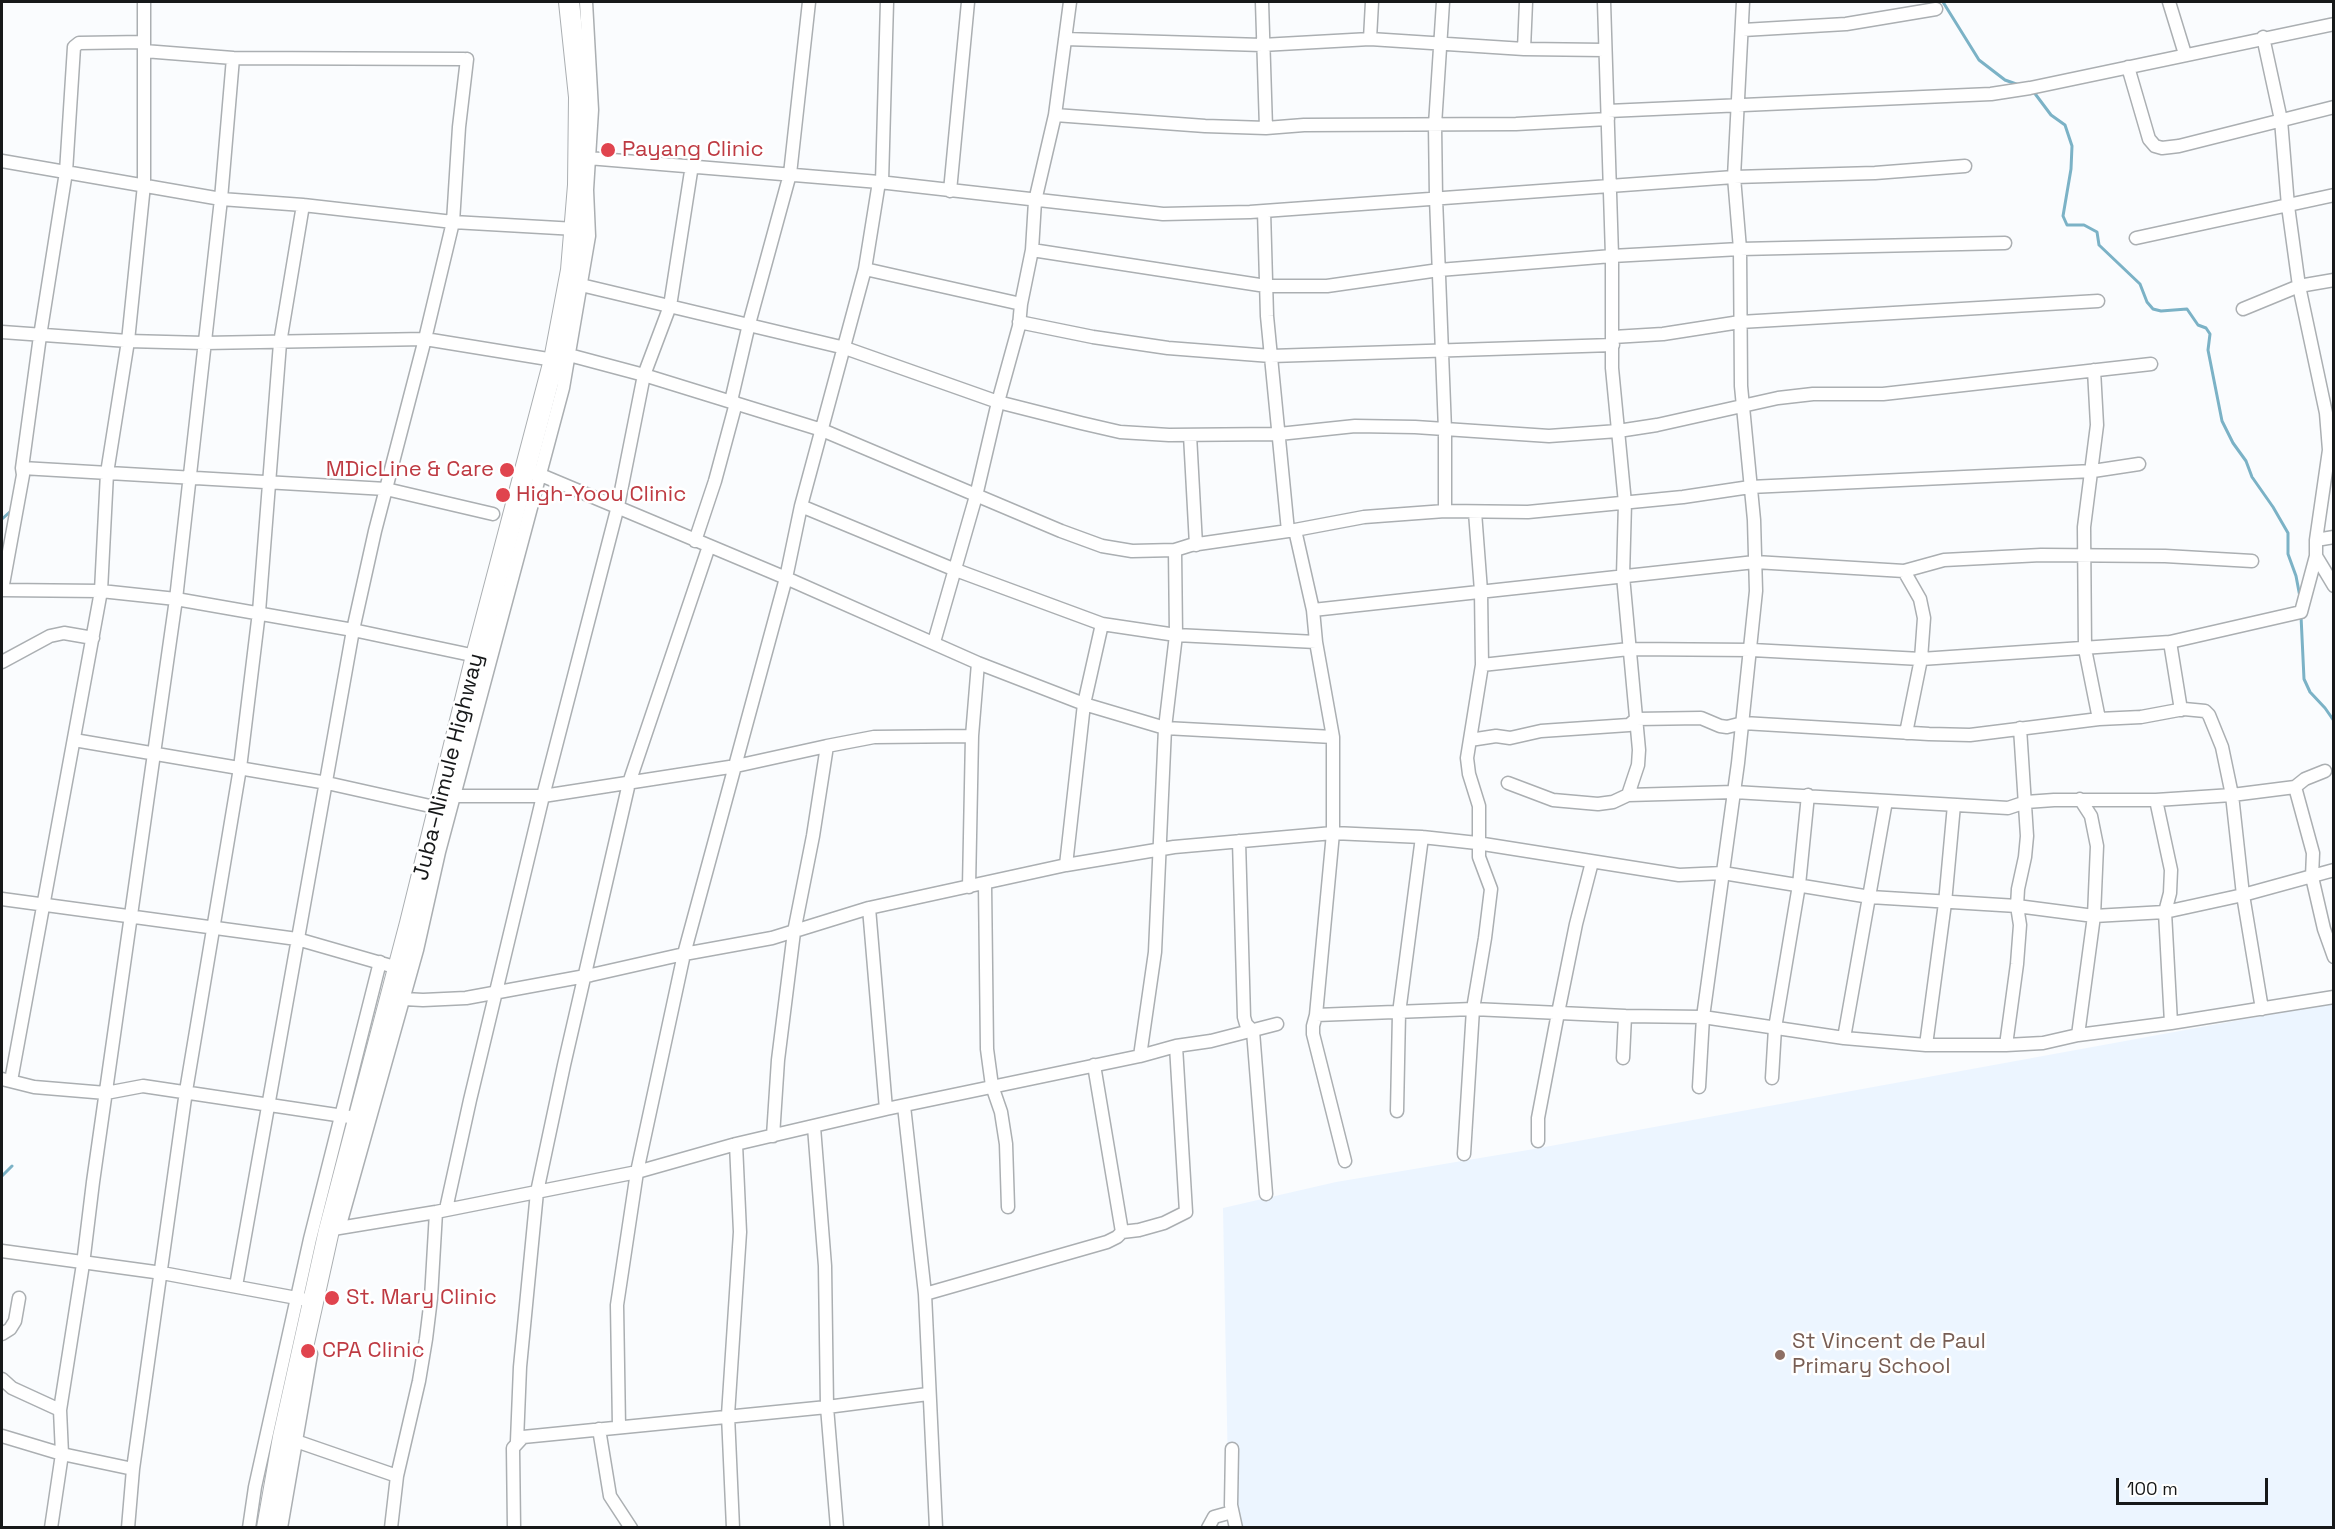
<!DOCTYPE html>
<html>
<head>
<meta charset="utf-8">
<style>
  body { margin:0 }
  #map { position:relative; width:2335px; height:1529px; overflow:hidden; background:#fafcfe; font-family:"Space Grotesk",sans-serif }
  canvas { display:block }
  .frame { position:absolute; inset:0; border:3px solid #161819; pointer-events:none }
  .scale { position:absolute; left:2116px; top:1478px; width:152px; height:27px; box-sizing:border-box; border:3px solid #161819; border-top:0; padding-left:8px; font-size:18px; line-height:21px; white-space:nowrap; color:#161819; -webkit-text-stroke:4px #fff; paint-order:stroke }
</style>
</head>
<body>
<div id="map">
<canvas width="2335" height="1529"></canvas>
<div class="frame"></div>
<div class="scale">100 m</div>
</div>
<script>
const ctx = document.querySelector('canvas').getContext('2d');
ctx.lineJoin = 'round';
function fillPath(path, color) {
  ctx.fillStyle = color;
  ctx.fill(path, 'evenodd');
}
function shape(rows) {
  const path = new Path2D();
  for (const r of rows) {
    path.moveTo(r[0], r[1]);
    for (let i = 2; i < r.length; i += 2) path.lineTo(r[i], r[i + 1]);
  }
  return path;
}
function stroke(path, color, width, dash) {
  ctx.strokeStyle = color;
  ctx.lineWidth = width;
  ctx.lineCap = dash ? 'butt' : 'round';
  ctx.setLineDash(dash || []);
  ctx.stroke(path);
}
function label(font, color, halo, rows, align = 'center') {
  ctx.font = font + ' "Space Grotesk",sans-serif';
  ctx.lineWidth = 5;
  ctx.setLineDash([]);
  ctx.textBaseline = 'middle';
  ctx.strokeStyle = halo;
  ctx.fillStyle = color;
  for (const [text, x, y, turn = 0] of rows) {
    ctx.save();
    ctx.translate(x, y);
    ctx.rotate((+turn || 0) * Math.PI / 180);
    ctx.textAlign = isNaN(turn) ? turn : align;
    if (halo) ctx.strokeText(text, 0, 0);
    ctx.fillText(text, 0, 0);
    ctx.restore();
  }
}
fillPath(shape([
  [2333,1003,2333,1527,1229,1527,1223,1208,1336,1182,1534,1149]
]), '#ecf5ff');
stroke(shape([
  [1943,2,1979,60,2005,80,2019,85],
  [2033,91,2051,115,2065,125,2072,146,2071,169,2063,216,2067,225,2084,225,2097,232,2099,245,2140,284,2147,302,2153,309,2161,311,2187,309,2198,325,2206,328,2210,334,2208,350,2222,421,2233,443,2246,461,2252,477,2273,507,2288,533,2288,554,2296,576,2300,597],
  [2,519,12,510],
  [2301,616,2304,679,2310,692,2325,708,2334,721],
  [2,1176,12,1166]
]), '#7bb2c6', 3);
const street = shape([
  [1262,2,1266,128],
  [2169,2,2185,54],
  [1743,30,1846,24,1936,9],
  [2263,37,2281,120,2288,206,2299,286,2326,413,2329,450,2316,540,2316,556],
  [1065,39,1262,45,1370,39,1524,49,1605,50],
  [1370,39,1372,2],
  [1524,49,1526,2],
  [144,51,233,58,464,59],
  [2128,67,2149,139,2155,146,2162,148,2179,146,2334,107],
  [1608,111,1991,94,2030,88,2334,24],
  [1055,115,1205,126,1266,128,1304,125,1516,124,1608,119],
  [588,158,879,182,1163,214,1250,212,1734,177,1875,173,1965,166],
  [2,161,221,199,303,205,453,222,576,229],
  [882,182,887,2],
  [950,191,968,2],
  [1264,211,1267,316,1288,531],
  [2136,238,2334,195],
  [1032,250,1266,286,1327,286,1439,270,1612,256,1740,249,2005,243],
  [865,269,1021,304],
  [581,285,845,348,998,402,1081,423,1120,432,1169,435,1279,434,1355,426,1415,427,1549,436,1618,431,1657,425,1778,398,1813,394,1883,394,2151,364],
  [2243,309,2299,286,2334,280],
  [1019,322,1093,337,1168,348,1271,356,1613,345],
  [2,332,128,341,204,343,425,339,554,360],
  [1613,337,1663,334,1740,322,2098,301],
  [569,355,644,375,822,430,1061,531,1102,546,1132,551,1175,550,1191,545,1295,530,1313,610,1316,642,1333,737,1333,833,1316,1015,1313,1026,1313,1034,1345,1161],
  [2094,370,2097,425,2084,527,2085,649,2099,719],
  [731,401,749,324,790,174,809,2],
  [1190,435,1196,545],
  [22,468,386,489,493,514],
  [536,473,786,578,978,663,1084,704,1165,728,1333,737],
  [801,506,953,569,1102,624,1084,704,1066,865],
  [1445,511,1528,512,1683,497,1750,487,2093,471,2139,464],
  [1295,530,1364,517,1445,511,1445,430,1436,198,1435,125,1443,2],
  [2316,540,2334,537],
  [695,541,715,481,736,403],
  [1904,571,1920,599,1924,618,1921,659,1906,733],
  [2,590,23,475,22,468,40,336,66,172,74,47,79,43,144,42],
  [2,590,101,591,176,599,353,630,476,656],
  [1313,610,1755,562,1904,571,1944,560,2041,555,2165,556,2252,561],
  [1102,624,1176,635,1316,642],
  [934,642,976,496,998,402,1019,326,1021,304,1032,250,1035,201,1055,115,1070,2],
  [2170,642,2181,710],
  [2,662,50,636,64,633,93,638],
  [1482,665,1629,649,1752,650,1921,659,2170,642,2301,612,2316,556,2334,586],
  [74,740,327,783,439,808],
  [1470,740,1496,736,1510,738,1541,731,1629,725,1636,719,1701,718,1720,726,1727,727,1743,723,1929,734,1970,735,2099,719,2141,717,2184,709,2205,711,2209,715,2222,747,2232,795,2243,895,2262,1009],
  [827,746,874,737,972,736],
  [1508,783,1553,800,1598,804,1613,802,1628,795,1638,765,1639,750,1623,576,1625,503,1612,368,1612,256,1604,2],
  [2295,787,2313,853,2312,877,2324,929,2334,957],
  [1628,795,1734,792,2008,808,2026,802,2054,800,2156,800,2232,795,2295,787,2305,779,2325,771],
  [455,796,543,796,736,766,827,746,813,836,794,932,778,1060,773,1136],
  [2156,800,2171,870,2170,893,2165,912,2171,1023],
  [1239,841,1244,1017,1246,1024,1253,1031,1266,1194],
  [985,884,987,1049,992,1086,1001,1112,1006,1144,1008,1207],
  [969,887,972,736,978,663],
  [2,899,297,939,398,968],
  [869,908,886,1109],
  [392,995,404,999,423,1000,466,998,591,975,684,954,772,938,869,908,1066,865,1174,847,1333,833,1422,837,1477,843,1679,875,1723,873,1870,897,2017,906,2094,916,2165,912,2243,895,2334,870],
  [1316,1015,1473,1009,1625,1016,1703,1017,1844,1038,1926,1045,2006,1045,2043,1043,2078,1035,2171,1023,2334,997],
  [2078,1035,2094,916,2097,846,2091,816,2080,799],
  [1844,1038,1886,801],
  [1926,1045,1945,903,1954,805],
  [2006,1045,2017,964,2020,925,2017,906,2018,889,2025,857,2027,836,2020,728],
  [1140,1056,1155,952,1165,728,1176,635,1175,550],
  [1623,1058,1625,1016],
  [1772,1078,1775,1028,1799,885,1808,795],
  [2,1079,34,1087,106,1093,143,1086,350,1117],
  [11,1081,101,591,107,473,128,341,144,185,144,2],
  [1699,1087,1703,1017,1738,763,1756,591,1754,520,1741,386,1740,249,1734,177,1743,2],
  [904,1106,925,1294,936,1528],
  [1397,1111,1399,1013,1422,837],
  [814,1127,825,1266,827,1407,837,1528],
  [1538,1141,1538,1118,1558,1013,1576,924,1592,862],
  [1464,1154,1473,1009,1485,938,1491,889,1479,857,1479,806,1469,774,1467,758,1482,665,1481,591,1475,512],
  [446,1209,470,1100,543,796,618,506,644,375,670,306,692,165],
  [340,1225,417,950,439,852,563,388,589,236,587,190,592,110,586,2],
  [333,1229,436,1212,637,1172,736,1144,886,1109,1140,1056,1176,1046,1211,1041,1277,1024],
  [1122,1232,1139,1230,1164,1223,1186,1212,1176,1046],
  [2,1251,162,1273,302,1299],
  [236,1286,353,630,375,531,425,339,453,222,459,127,467,59],
  [925,1294,1107,1242,1117,1237,1122,1232,1094,1065],
  [2,1334,10,1329,15,1321,19,1298],
  [2,1379,12,1388,60,1410],
  [619,1427,617,1305,637,1172,684,954,786,578,801,506,865,269,879,182],
  [599,1429,610,1496,631,1528],
  [2,1436,62,1454,133,1469],
  [290,1439,397,1476],
  [517,1441,520,1367,537,1192,564,1065,629,783,709,546],
  [1232,1449,1231,1505,1236,1528],
  [51,1528,62,1454,60,1410,83,1264,93,1182,176,599,221,199,233,58],
  [128,1528,133,1469,186,1091,240,768,259,612,280,343,303,205],
  [249,1528,255,1487,310,1239,380,962],
  [281,1528,311,1354],
  [391,1528,397,1476,419,1381,426,1339,431,1298,436,1212],
  [514,1528,513,1448,523,1437,827,1407,928,1394],
  [733,1528,728,1415,740,1232,736,1144],
  [1208,1528,1214,1517,1232,1512]
]);
const primary = shape([
  [267,1528,283,1437,329,1230,410,923,476,656,554,360,571,270,578,185,579,97,569,2]
]);
stroke(street, '#abafb2', 15);
stroke(primary, '#abafb2', 22);
stroke(street, '#fff', 12);
stroke(primary, '#fff', 20);
for (const [x, y, r, color] of [
  [608,150,8,"#e0444e"],
  [507,470,8,"#e0444e"],
  [503,495,8,"#e0444e"],
  [332,1298,8,"#e0444e"],
  [308,1351,8,"#e0444e"],
  [1780,1355,6,"#8d6e63"]
]) {
  const dot = new Path2D();
  dot.arc(x, y, r, 0, 2 * Math.PI);
  ctx.fillStyle = color;
  ctx.fill(dot);
  stroke(dot, '#fff', 2);
}
label('22px', '#be3a42', '#fff', [
  ["Payang Clinic",622,150],
  ["MDicLine & Care",494,470,"right"],
  ["High-Yoou Clinic",516,495],
  ["St. Mary Clinic",346,1298],
  ["CPA Clinic",322,1351]
], 'left');
label('22px', '#161819', '#fff', [
  ["Juba–Nimule Highway",449,767,-76]
]);
label('22px', '#785e54', '#fff', [
  ["St Vincent de Paul",1792,1342],
  ["Primary School",1792,1367]
], 'left');
</script>
</body>
</html>
